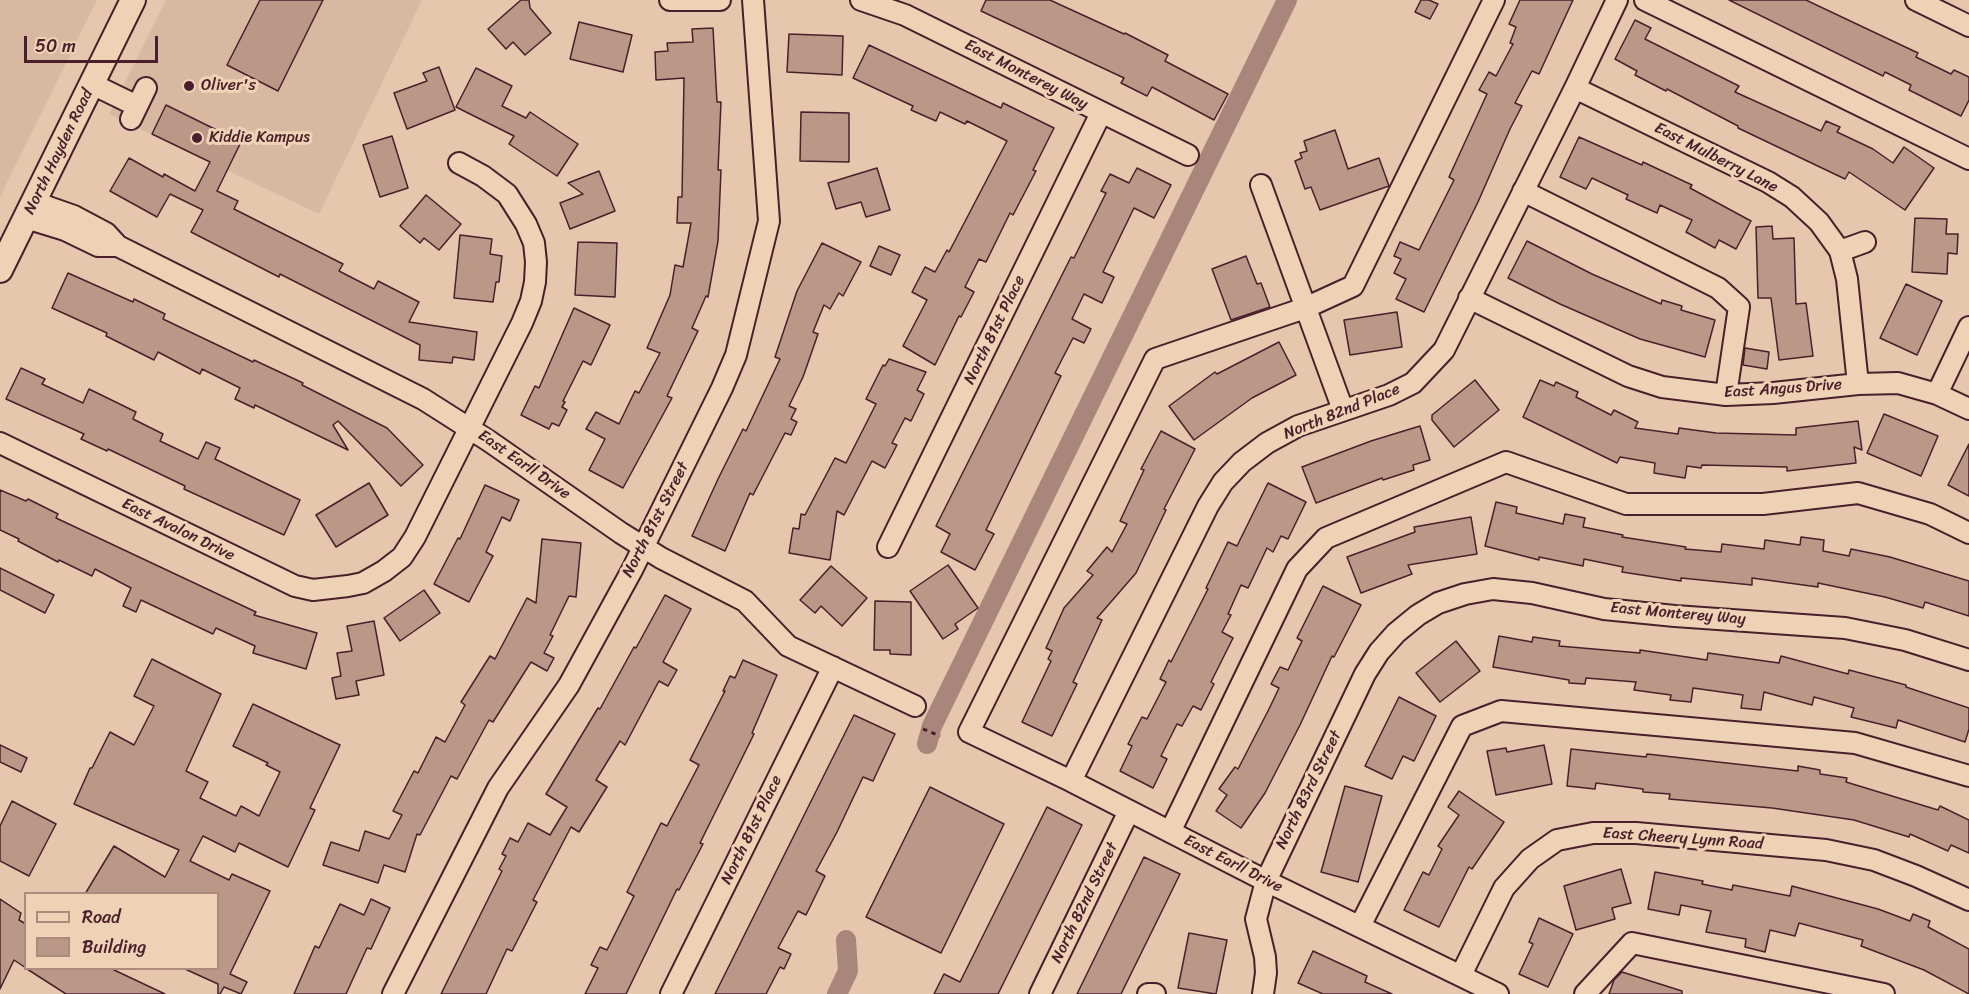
<!DOCTYPE html>
<html>
<head>
<meta charset="utf-8">
<style>
  body { margin:0 }
  #map { position:relative; width:1969px; height:994px; overflow:hidden; background:#e4c7ad; font-family:Sriracha,sans-serif }
  canvas { display:block }
  .legend { position:absolute; left:24px; top:892px; width:195px; height:78px; box-sizing:border-box; background:#eed2b5; border:2px solid #ac8a7e; margin:0; padding:8px 10px; list-style:none; font-size:18px; color:#4a1f2b }
  .legend li { display:flex; align-items:center; gap:12px; height:30px }
  .legend b { width:30px; border:2px solid #ac8a7e }
  .scale { position:absolute; left:24px; top:36px; width:134px; height:27px; box-sizing:border-box; border:3px solid #4a1f2b; border-top:0; padding-left:8px; font-size:18px; line-height:21px; white-space:nowrap; color:#4a1f2b; -webkit-text-stroke:4px #eed2b5; paint-order:stroke }
</style>
</head>
<body>
<div id="map">
<canvas width="1969" height="994"></canvas>
<ul class="legend">
<li><b style="height:8px;background:#eed2b5"></b>Road</li>
<li><b style="height:16px;background:#b99888"></b>Building</li>
</ul>
<div class="scale">50 m</div>
</div>
<script>
const ctx = document.querySelector('canvas').getContext('2d');
ctx.lineJoin = 'round';
function fillPath(path, color) {
  ctx.fillStyle = color;
  ctx.fill(path, 'evenodd');
}
function shape(rows) {
  const path = new Path2D();
  for (const r of rows) {
    path.moveTo(r[0], r[1]);
    for (let i = 2; i < r.length; i += 2) path.lineTo(r[i], r[i + 1]);
  }
  return path;
}
function stroke(path, color, width, dash) {
  ctx.strokeStyle = color;
  ctx.lineWidth = width;
  ctx.lineCap = dash ? 'butt' : 'round';
  ctx.setLineDash(dash || []);
  ctx.stroke(path);
}
function label(font, color, halo, rows, align = 'center') {
  ctx.font = font + ' Sriracha,sans-serif';
  ctx.lineWidth = 6;
  ctx.setLineDash([]);
  ctx.textBaseline = 'middle';
  ctx.strokeStyle = halo;
  ctx.fillStyle = color;
  for (const [text, x, y, turn = 0] of rows) {
    ctx.save();
    ctx.translate(x, y);
    ctx.rotate((+turn || 0) * Math.PI / 180);
    ctx.textAlign = isNaN(turn) ? turn : align;
    if (halo) ctx.strokeText(text, 0, 0);
    ctx.fillText(text, 0, 0);
    ctx.restore();
  }
}
fillPath(shape([
  [0,0,97,0,0,197],
  [166,0,422,0,319,214,109,114]
]), '#d7b9a2');
stroke(shape([
  [927,744,932,726,1287,0],
  [837,994,848,971,846,940]
]), '#a9867b', 20);
const building = shape([
  [260,0,323,0,278,91,227,65,260,0],
  [521,0,529,0,530,8,551,33,525,55,513,42,506,49,488,29,521,0],
  [986,0,1050,0,1124,34,1125,33,1168,55,1165,61,1228,94,1214,120,1152,87,1147,96,1121,83,1124,78,981,11,986,0],
  [1421,0,1429,0,1438,4,1430,19,1415,12,1421,0],
  [1520,0,1573,0,1539,74,1532,71,1515,103,1522,106,1510,129,1478,202,1424,312,1396,299,1406,279,1394,273,1401,259,1394,256,1400,242,1419,250,1454,180,1449,177,1487,94,1479,90,1489,72,1496,76,1513,44,1510,43,1516,27,1509,24,1520,0],
  [1729,0,1806,0,1918,53,1916,57,1951,74,1954,70,1969,77,1969,100,1961,116,1909,90,1911,85,1885,72,1883,76,1729,0],
  [1635,20,1651,28,1645,39,1739,86,1735,92,1821,131,1826,121,1840,127,1837,132,1873,149,1893,163,1904,147,1934,168,1905,210,1849,172,1845,179,1738,128,1738,126,1667,89,1666,91,1635,75,1637,71,1615,59,1635,20],
  [579,22,632,35,623,72,570,59,579,22],
  [713,28,717,102,721,102,718,170,721,170,718,241,708,297,706,296,692,328,698,331,667,396,672,398,623,488,589,470,605,439,586,429,596,412,619,424,635,391,639,393,660,353,647,348,670,295,675,265,683,267,691,223,677,223,678,197,682,197,684,78,656,80,655,52,668,51,667,43,693,42,692,29,713,28],
  [789,34,843,36,842,75,787,72,789,34],
  [869,45,1001,108,1003,103,1054,128,1033,170,1036,171,1013,215,1010,213,986,262,979,259,965,287,974,292,961,317,959,316,935,365,903,346,927,300,912,292,925,267,935,272,947,250,949,252,1007,141,967,121,965,124,940,112,936,121,911,110,913,106,853,78,869,45],
  [439,67,455,110,407,129,394,93,427,81,423,73,439,67],
  [476,68,512,86,502,106,526,118,530,112,578,144,557,176,509,144,514,136,456,107,476,68],
  [166,105,241,142,217,191,238,201,234,209,343,264,339,271,374,289,378,281,419,302,409,322,477,332,474,360,453,357,452,363,419,360,420,345,280,274,279,277,191,232,203,210,170,194,157,217,110,191,129,158,163,177,164,174,195,191,210,162,152,134,166,105],
  [801,112,849,113,849,162,800,161,801,112],
  [1335,130,1348,169,1379,158,1389,186,1320,210,1311,187,1305,189,1295,161,1302,158,1300,153,1307,151,1304,141,1335,130],
  [392,136,408,188,380,197,363,145,392,136],
  [1579,137,1642,165,1643,162,1692,185,1690,188,1751,221,1736,249,1719,240,1715,248,1686,232,1692,220,1660,205,1657,213,1626,199,1628,195,1592,178,1586,189,1560,177,1579,137],
  [877,168,890,210,866,217,861,202,836,209,828,183,877,168],
  [1137,168,1171,185,1154,218,1134,208,1103,272,1114,277,1102,303,1084,294,1072,319,1091,329,1084,343,1073,338,1055,373,1061,376,986,530,994,534,975,570,941,552,950,534,936,526,1071,257,1074,258,1106,193,1101,191,1110,174,1129,183,1137,168],
  [599,171,615,211,570,229,560,203,583,194,568,183,599,171],
  [426,195,461,224,439,250,424,238,420,243,400,226,426,195],
  [1915,218,1947,219,1946,234,1958,234,1957,254,1948,253,1947,274,1912,272,1915,218],
  [1772,226,1773,239,1794,238,1796,304,1806,303,1813,356,1779,360,1771,298,1758,298,1756,227,1772,226],
  [460,235,492,239,490,254,502,256,499,282,496,282,493,302,454,298,460,235],
  [1527,241,1592,274,1661,304,1662,300,1682,306,1681,310,1715,320,1705,357,1640,339,1560,304,1508,278,1527,241],
  [578,242,617,243,615,297,575,295,578,242],
  [822,243,861,262,843,296,839,293,830,309,824,305,813,332,818,334,803,377,789,406,796,409,791,419,797,422,791,435,785,433,753,495,750,493,725,551,692,536,718,479,743,429,746,431,780,359,775,357,797,291,822,243],
  [879,246,900,255,891,275,870,266,879,246],
  [1246,256,1257,284,1261,283,1270,307,1231,320,1212,269,1246,256],
  [68,273,133,302,134,299,165,314,163,319,253,362,254,360,303,383,302,385,387,428,423,465,401,486,338,421,333,425,348,450,255,405,254,408,235,399,240,388,202,369,200,374,158,352,154,360,106,336,107,333,52,308,68,273],
  [1906,284,1942,301,1917,355,1880,338,1906,284],
  [574,308,610,325,591,365,583,361,563,401,565,402,562,407,567,410,559,426,552,423,549,429,521,415,535,386,539,388,574,308],
  [1397,312,1402,347,1350,355,1344,320,1397,312],
  [1279,342,1296,375,1252,398,1194,440,1169,406,1215,372,1217,374,1279,342],
  [1745,348,1769,352,1767,369,1743,365,1745,348],
  [889,359,926,372,917,390,924,394,911,421,905,418,892,443,897,445,885,468,872,461,844,515,837,511,830,560,789,553,793,528,799,529,801,514,805,515,835,458,846,463,876,404,866,399,883,365,885,366,889,359],
  [21,368,45,379,42,384,83,403,89,389,136,412,133,419,163,434,160,441,198,459,206,442,220,448,215,459,300,500,284,535,184,489,185,486,108,449,107,451,81,439,84,434,6,399,21,368],
  [1475,380,1499,410,1454,447,1432,420,1432,415,1475,380],
  [1540,380,1554,386,1556,382,1578,392,1576,397,1611,415,1614,410,1638,422,1635,428,1678,434,1679,428,1716,433,1796,435,1796,428,1858,421,1862,450,1854,447,1856,463,1787,471,1787,467,1702,465,1701,468,1687,466,1685,478,1654,473,1655,463,1620,457,1617,463,1523,417,1540,380],
  [1884,414,1938,436,1921,476,1867,453,1884,414],
  [1420,426,1430,460,1413,465,1414,470,1383,480,1382,478,1316,503,1302,467,1371,441,1420,426],
  [1161,431,1195,449,1164,509,1166,510,1136,573,1097,618,1102,620,1073,682,1077,684,1052,736,1022,722,1051,661,1048,659,1052,651,1046,648,1064,608,1093,575,1087,571,1107,547,1112,552,1127,524,1120,521,1144,470,1141,469,1161,431],
  [1969,444,1969,496,1948,485,1969,444],
  [369,483,388,515,336,547,316,515,369,483],
  [1268,483,1306,502,1288,539,1281,536,1273,552,1267,548,1248,588,1241,585,1228,614,1231,615,1222,632,1233,638,1211,682,1214,684,1201,710,1193,706,1182,726,1177,724,1161,756,1167,759,1153,788,1120,771,1132,746,1128,744,1142,717,1147,719,1166,682,1160,679,1169,660,1171,662,1208,589,1206,588,1228,542,1237,546,1268,483],
  [485,485,519,500,510,521,502,517,486,552,493,556,469,602,434,584,458,538,460,539,485,485],
  [0,490,26,501,28,499,58,514,56,518,256,612,254,615,317,633,306,669,253,653,255,646,216,628,213,634,141,600,136,612,123,606,131,588,95,569,92,576,59,560,58,562,18,541,19,539,0,530,0,490],
  [1496,502,1517,507,1516,513,1563,524,1565,514,1585,518,1583,527,1623,535,1622,537,1686,547,1685,549,1721,552,1722,544,1764,549,1765,540,1800,545,1801,537,1824,540,1823,551,1849,556,1851,549,1890,557,1969,581,1969,616,1925,602,1923,608,1885,597,1818,583,1818,587,1752,578,1752,585,1681,578,1681,581,1622,572,1623,567,1584,559,1583,566,1539,557,1539,560,1485,546,1496,502],
  [1471,517,1477,554,1408,565,1412,574,1361,593,1347,557,1415,532,1414,527,1471,517],
  [542,539,581,543,576,597,569,596,550,635,553,636,544,653,554,658,547,671,531,662,493,722,489,720,457,779,451,776,420,835,417,834,405,872,384,865,378,883,323,865,331,842,359,851,365,831,389,839,402,815,393,811,414,771,418,773,436,737,445,742,465,705,461,702,490,656,495,659,527,598,536,603,542,539],
  [948,565,978,608,955,624,958,629,943,639,910,591,948,565],
  [831,566,867,598,842,626,821,606,815,613,800,600,831,566],
  [0,568,54,595,45,613,0,590,0,568],
  [1323,586,1361,605,1334,657,1332,656,1300,725,1265,793,1241,828,1216,811,1227,795,1219,789,1235,767,1238,769,1269,709,1279,688,1271,684,1280,667,1288,670,1302,641,1297,638,1323,586],
  [424,590,440,613,400,641,384,618,424,590],
  [665,595,691,609,663,662,677,670,668,686,659,681,625,745,620,741,596,780,607,787,579,832,571,827,533,900,537,902,512,951,507,949,486,994,441,994,502,871,499,869,506,856,502,854,510,838,518,842,528,823,550,835,567,807,546,794,598,708,600,709,634,647,636,648,665,595],
  [875,601,911,602,911,655,890,654,890,650,874,650,875,601],
  [374,621,384,675,356,681,359,695,336,699,332,678,341,676,337,653,352,651,347,626,374,621],
  [1499,636,1532,642,1533,637,1560,641,1559,646,1640,653,1640,650,1707,660,1708,653,1779,663,1781,656,1848,674,1849,670,1906,685,1906,687,1969,708,1969,729,1965,742,1898,720,1896,728,1851,717,1854,708,1814,697,1812,705,1764,692,1761,710,1741,708,1743,695,1693,688,1691,702,1670,700,1671,695,1634,690,1636,682,1586,678,1585,684,1569,683,1569,680,1493,667,1499,636],
  [1456,641,1480,671,1440,702,1416,673,1456,641],
  [152,659,221,694,186,771,208,782,200,798,236,816,241,806,259,816,280,772,266,765,268,763,233,746,253,704,340,745,310,808,315,810,288,867,239,843,235,852,203,836,190,861,229,880,232,874,270,891,230,974,247,982,241,994,224,987,220,994,218,994,218,984,185,969,218,969,218,894,85,894,114,846,165,877,179,850,74,804,90,768,92,768,110,732,134,745,154,706,134,696,152,659],
  [743,660,777,675,752,733,754,734,700,843,703,844,679,890,677,889,626,994,585,994,598,968,591,965,600,947,607,950,634,896,627,892,661,823,667,826,699,765,690,760,725,691,723,691,730,676,735,678,743,660],
  [1399,697,1436,716,1414,761,1403,756,1392,779,1365,766,1399,697],
  [854,715,895,734,873,781,863,777,837,832,816,871,825,876,806,915,798,911,778,948,791,954,784,969,780,967,766,994,715,994,854,715],
  [0,745,27,758,21,772,0,762,0,745],
  [1544,745,1552,784,1496,795,1487,751,1506,748,1507,752,1544,745],
  [1571,749,1646,757,1647,754,1798,771,1798,766,1820,770,1820,774,1847,778,1846,782,1938,810,1940,806,1969,820,1969,853,1951,845,1948,851,1910,834,1909,837,1854,820,1772,808,1669,799,1670,794,1643,792,1643,789,1596,783,1595,789,1567,786,1571,749],
  [1345,786,1382,796,1358,882,1321,872,1345,786],
  [930,787,1004,824,941,953,866,917,930,787],
  [1459,791,1504,822,1472,869,1469,867,1439,927,1404,910,1423,872,1429,875,1442,849,1438,846,1459,815,1448,807,1459,791],
  [12,801,56,824,29,876,0,861,0,826,12,801],
  [1047,807,1082,825,998,994,934,994,944,974,960,982,1047,807],
  [1144,857,1180,874,1158,919,1121,994,1077,994,1144,857],
  [1621,869,1631,903,1612,908,1615,919,1576,930,1564,886,1621,869],
  [1655,872,1703,881,1702,884,1732,890,1733,885,1790,896,1792,886,1878,909,1910,921,1913,914,1930,921,1928,927,1969,949,1969,994,1924,970,1861,946,1863,940,1799,923,1795,936,1770,930,1765,952,1745,947,1746,939,1706,932,1711,911,1681,905,1679,915,1648,909,1655,872],
  [0,899,21,913,19,920,26,924,26,968,14,960,0,989,0,899],
  [371,899,390,908,371,949,367,948,346,994,294,994,315,946,319,948,340,904,364,915,371,899],
  [1539,918,1573,934,1548,987,1519,974,1533,944,1529,942,1539,918],
  [1189,933,1227,940,1216,994,1178,988,1189,933],
  [1313,951,1367,976,1365,982,1392,994,1323,994,1298,983,1313,951],
  [27,969,112,969,165,994,66,994,27,969],
  [1622,972,1682,991,1682,994,1609,994,1614,980,1622,972]
]);
fillPath(building, '#b99888');
stroke(building, '#4a1f2b', 1.5);
const minor = shape([
  [670,0,720,0],
  [861,0,905,15,1188,155],
  [1494,0,1353,286,1305,308,1155,359,969,732,1071,781,1266,881,1498,994],
  [1645,0,1969,159],
  [1916,0,1969,26],
  [92,84,137,106],
  [1575,88,1768,182,1792,197,1819,222,1840,251,1847,279,1858,384],
  [131,119,146,88],
  [1261,185,1343,410],
  [1523,191,1718,288,1739,307,1726,395],
  [34,202,74,216,106,233,118,246,423,399,489,441,621,533,661,558,745,601,788,646,915,706],
  [26,218,65,230,98,246,118,246],
  [1840,251,1865,242],
  [1469,298,1628,376,1662,387,1726,395,1773,393,1858,384,1898,383,1937,394,1969,409],
  [1937,394,1969,327],
  [0,443,295,586,313,590,348,586,363,583,384,571,402,557,415,537,522,323,531,301,535,282,536,262,534,243,526,224,507,194,483,176,459,163],
  [888,547,1101,113],
  [1071,781,1208,506,1223,482,1242,462,1267,443,1298,426,1389,395,1413,383,1444,350,1575,88,1617,0],
  [1170,832,1297,569,1326,538,1506,462,1626,504,1763,504,1858,493,1930,514,1969,533],
  [1360,926,1462,726,1501,711,1855,743,1969,776],
  [1461,975,1504,888,1530,859,1557,840,1593,833,1636,833,1826,850,1874,860,1916,876,1969,900],
  [393,994,498,788,569,685,632,570,722,388,736,355,769,221,753,0],
  [671,994,833,667],
  [1040,994,1129,811],
  [1148,994,1155,994],
  [1263,994,1266,973,1265,957,1256,919,1266,881,1365,674,1379,652,1396,633,1418,615,1438,603,1465,594,1493,589,1532,593,1604,609,1675,616,1845,628,1905,640,1969,660],
  [1585,994,1632,943,1884,994]
]);
const major = shape([
  [0,270,133,0]
]);
stroke(minor, '#4a1f2b', 24);
stroke(major, '#4a1f2b', 28);
stroke(shape([
  [923,729,940,736]
]), '#4a1f2b', 3, [4.5, 4.5]);
stroke(minor, '#eed2b5', 20);
stroke(major, '#eed2b5', 24);
for (const [x, y, r, color] of [
  [189,86,6,"#4a1f2b"],
  [197,138,6,"#4a1f2b"]
]) {
  const dot = new Path2D();
  dot.arc(x, y, r, 0, 2 * Math.PI);
  ctx.fillStyle = color;
  ctx.fill(dot);
  stroke(dot, '#eed2b5', 2);
}
label('16px', '#4a1f2b', '#eed2b5', [
  ["East Monterey Way",1026,75,27],
  ["North Hayden Road",59,152,-64],
  ["East Mulberry Lane",1716,158,27],
  ["North 81st Place",995,330,-64],
  ["East Angus Drive",1783,389,-4],
  ["North 82nd Place",1342,412,-22],
  ["East Earll Drive",524,465,35],
  ["North 81st Street",656,520,-63],
  ["East Avalon Drive",178,530,26],
  ["East Monterey Way",1678,614,5],
  ["North 83rd Street",1309,790,-64],
  ["North 81st Place",752,830,-64],
  ["East Cheery Lynn Road",1683,839,4],
  ["East Earll Drive",1233,864,27],
  ["North 82nd Street",1085,903,-64]
]);
label('16px', '#4a1f2b', '#eed2b5', [
  ["Oliver's",201,86],
  ["Kiddie Kampus",209,138]
], 'left');
</script>
</body>
</html>
